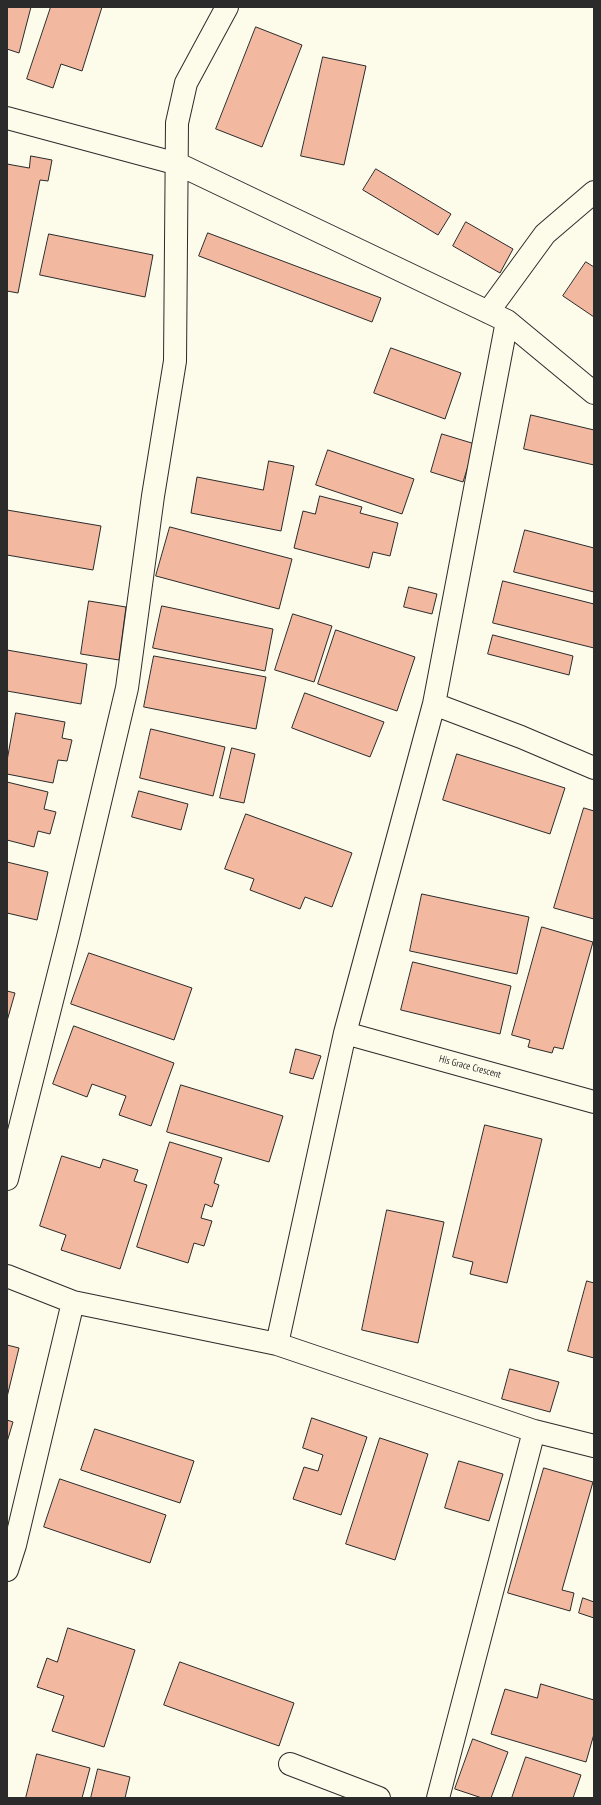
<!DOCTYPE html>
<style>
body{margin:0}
#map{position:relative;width:601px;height:1805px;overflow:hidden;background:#fdfbea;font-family:"PT Sans Narrow",sans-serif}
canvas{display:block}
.frame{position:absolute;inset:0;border:8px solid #2b2b2b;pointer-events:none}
</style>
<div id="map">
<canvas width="601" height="1805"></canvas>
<div class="frame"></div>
</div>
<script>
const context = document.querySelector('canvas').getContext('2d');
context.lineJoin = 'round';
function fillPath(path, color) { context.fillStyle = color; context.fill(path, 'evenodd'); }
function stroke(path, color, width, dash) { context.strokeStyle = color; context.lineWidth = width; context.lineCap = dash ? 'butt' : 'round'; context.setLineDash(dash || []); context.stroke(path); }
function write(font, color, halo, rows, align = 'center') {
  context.font = font + ' "PT Sans Narrow",sans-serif'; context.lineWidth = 3; context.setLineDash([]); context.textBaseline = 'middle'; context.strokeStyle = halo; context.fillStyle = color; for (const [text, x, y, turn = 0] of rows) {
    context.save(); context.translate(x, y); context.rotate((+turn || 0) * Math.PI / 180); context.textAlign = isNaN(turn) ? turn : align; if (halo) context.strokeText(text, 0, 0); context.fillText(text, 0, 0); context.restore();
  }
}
const building = new Path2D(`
 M7 7H31L19 53 7 49Z
 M51 7H102L82 71 61 64 53 88 27 79Z
 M256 27 302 45 262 147 216 129Z
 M323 57 366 66 344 165 301 156Z
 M31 156 52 160 48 181 40 180 18 293 7 291V164L29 168Z
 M376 169 451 214 438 235 363 190Z
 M466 222 513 249 500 273 453 246Z
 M208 233 381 298 372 322 199 256Z
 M49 234 153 255 145 297 40 275Z
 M586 262 594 267V317L563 296Z
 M391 348 461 373 445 419 374 393Z
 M531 415 594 430V465L524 449Z
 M442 434 475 444 463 482 431 472Z
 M328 450 414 479 402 514 316 485Z
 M269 461 294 466 281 531 191 513 197 477 263 490Z
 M320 496 362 507 360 513 398 523 390 556 373 552 369 568 294 548 303 511 315 514Z
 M7 510 101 526 93 570 7 555Z
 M170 527 292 559 279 609 156 576Z
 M525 530 594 548V592L514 572Z
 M503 581 594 604V648L493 623Z
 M409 587 437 594 432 614 404 607Z
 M89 601 126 607 119 660 81 654Z
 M162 606 273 629 265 671 153 648Z
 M293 614 332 626 314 682 275 670Z
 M336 630 415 657 397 711 318 684Z
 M493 635 573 656 569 675 488 654Z
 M7 650 87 664 81 704 7 691Z
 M154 656 266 677 256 729 144 707Z
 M305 693 384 722 370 757 292 728Z
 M16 713 65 722 62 738 72 740 67 761 58 760 53 783 7 774V761Z
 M151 729 225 747 213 796 140 778Z
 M232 748 255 754 244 803 220 798Z
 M457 754 565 788 550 834 443 800Z
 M7 782 48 792 44 809 56 812 50 834 38 831 34 847 7 840Z
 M139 791 188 804 181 830 132 817Z
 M584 808 594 811V919L554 908Z
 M246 814 352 853 332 907 305 897 300 909 250 890 254 879 225 869Z
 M7 862 48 872 37 920 7 913Z
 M422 894 529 917 517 974 410 951Z
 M542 927 593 942 563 1049 554 1047 552 1053 528 1047 530 1040 512 1035Z
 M89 953 192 988 174 1040 71 1004Z
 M413 962 511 986 500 1034 401 1010Z
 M7 991 15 993 7 1021Z
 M74 1026 174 1063 151 1126 119 1115 126 1096 92 1084 87 1097 53 1084Z
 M296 1049 321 1056 313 1079 290 1073Z
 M181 1085 283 1116 269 1162 167 1132Z
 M485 1125 542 1139 507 1283 470 1274 473 1262 453 1257Z
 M170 1142 222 1158 214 1183 219 1185 212 1207 205 1204 201 1218 212 1221 204 1246 194 1243 188 1263 137 1247Z
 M62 1156 100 1168 103 1159 138 1170 134 1181 147 1185 120 1269 61 1250 66 1235 40 1226Z
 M387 1210 444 1222 418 1343 362 1330Z
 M587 1281 594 1283V1358L568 1351Z
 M7 1345 19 1348 7 1397Z
 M510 1369 559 1382 550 1412 502 1399Z
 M312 1418 367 1437 341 1515 293 1499 304 1467 318 1471 323 1455 303 1448Z
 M7 1420 13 1422 7 1442Z
 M95 1429 194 1461 180 1503 81 1470Z
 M380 1438 428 1454 395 1560 346 1544Z
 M459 1461 503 1474 489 1521 445 1508Z
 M544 1468 593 1482 562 1590 574 1593 570 1611 508 1593Z
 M60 1479 166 1515 150 1563 44 1527Z
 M583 1598 594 1602V1618L579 1613Z
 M68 1628 135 1650 104 1747 52 1731 64 1696 37 1687 47 1658 57 1662Z
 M180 1662 294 1703 279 1746 164 1705Z
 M541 1684 594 1700V1734L586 1762 491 1734 505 1689 537 1698Z
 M473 1739 508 1752 491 1798H482L455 1789Z
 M37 1754 90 1768 82 1798H26Z
 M526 1757 581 1775 573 1798H512Z
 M98 1769 130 1777 125 1798H91Z`);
fillPath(building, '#f2b8a0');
stroke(building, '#2b2b2b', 1);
const street = new Path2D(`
 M7 118 178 164 507 321 594 393
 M488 312 545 234 594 192
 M434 704 521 737 594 768
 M345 1033 594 1102
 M7 1179 69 933 127 688 153 496 175 361 177 123 186 83 227 7
 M7 1276 73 1302 277 1344 534 1431 594 1446
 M277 1344 345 1033 434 704 507 321
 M7 1570 15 1545 73 1302
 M290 1764 379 1798
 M438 1798 534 1431`);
stroke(street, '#2b2b2b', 24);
stroke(street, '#fdfbea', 22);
write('10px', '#2b2b2b', '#fdfbea', [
 ["His Grace Crescent",470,1067,15]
]);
</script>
